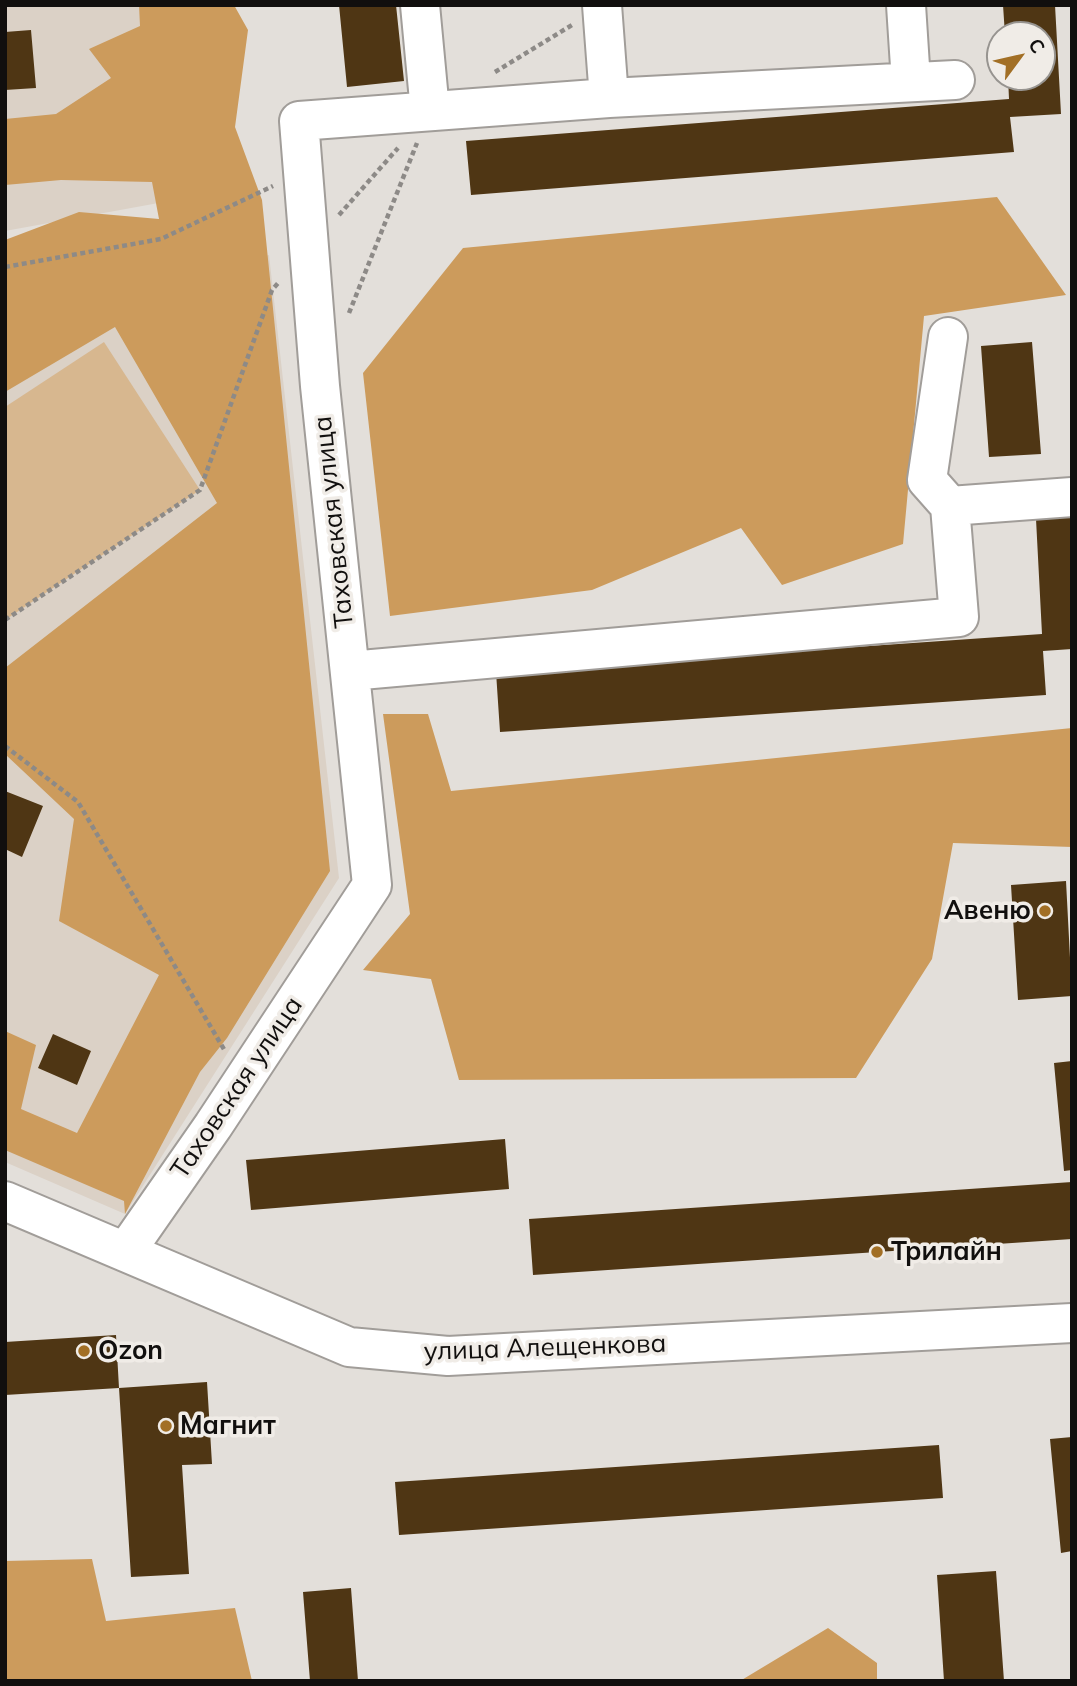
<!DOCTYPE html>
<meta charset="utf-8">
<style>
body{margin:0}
#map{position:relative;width:1077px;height:1686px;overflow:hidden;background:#e3dfda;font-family:Mulish,sans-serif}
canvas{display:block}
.frame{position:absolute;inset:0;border:7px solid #110f0e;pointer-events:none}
.north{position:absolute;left:986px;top:21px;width:70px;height:70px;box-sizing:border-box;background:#f0ece7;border:2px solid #979490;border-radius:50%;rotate:57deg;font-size:19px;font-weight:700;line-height:28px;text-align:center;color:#110f0e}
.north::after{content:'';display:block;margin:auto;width:24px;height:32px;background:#a26f25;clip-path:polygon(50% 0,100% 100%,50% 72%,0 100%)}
</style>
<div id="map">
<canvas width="1077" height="1686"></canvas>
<div class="frame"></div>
<div class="north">С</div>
</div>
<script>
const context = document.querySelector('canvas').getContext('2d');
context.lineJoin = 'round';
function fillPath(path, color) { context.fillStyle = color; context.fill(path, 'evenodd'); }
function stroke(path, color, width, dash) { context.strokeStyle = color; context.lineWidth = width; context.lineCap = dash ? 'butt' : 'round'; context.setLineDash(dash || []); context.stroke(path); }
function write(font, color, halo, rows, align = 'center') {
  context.font = font + ' Mulish,sans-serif'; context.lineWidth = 7; context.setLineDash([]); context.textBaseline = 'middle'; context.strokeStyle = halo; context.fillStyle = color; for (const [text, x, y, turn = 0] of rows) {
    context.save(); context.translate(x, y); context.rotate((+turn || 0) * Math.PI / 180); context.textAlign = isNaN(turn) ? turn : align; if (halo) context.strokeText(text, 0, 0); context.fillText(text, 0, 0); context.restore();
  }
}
fillPath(new Path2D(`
 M5 5H153L164 202 5 231Z
 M269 255 339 878 125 1214 5 1162V325Z`), '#dbd1c6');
fillPath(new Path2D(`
 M104 342 200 490 5 620V407Z`), '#d7b78f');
fillPath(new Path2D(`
 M139 5H234L248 30 235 127 262 200 330 871 227 1038 200 1072 125 1214 124 1201 5 1150V1031L36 1045 21 1109 77 1133 159 975 59 921 74 819 5 754V668L217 503 115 327 5 392V240L79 212 159 219 152 182 61 180 5 185V119L56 114 111 78 89 49 140 26Z
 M997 197 1066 295 924 316 903 544 782 585 741 528 592 590 390 616 363 373 463 248Z
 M383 714H428L451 791 1072 728V847L953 843 932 959 856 1078 459 1080 431 979 363 970 410 914Z
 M92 1559 106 1621 235 1608 252 1681H5V1561Z
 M828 1628 877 1663V1681H740Z`), '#cc9b5c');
fillPath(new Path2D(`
 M339 5H396L404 81 347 87Z
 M1003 5H1055L1061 114 1010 117 1014 152 471 195 466 141 1009 99 1008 77H1042V35H1005Z
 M31 30 36 88 5 90V32Z
 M1032 342 1041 454 989 457 981 346Z
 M1072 517V649L1043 651 1046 695 500 732 496 672 1042 634 1036 519Z
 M5 791 43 806 22 857 5 849Z
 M1066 881 1072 996 1018 1000 1011 885Z
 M53 1034 91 1051 77 1085 38 1068Z
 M1072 1061V1170L1064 1171 1054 1063Z
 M505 1139 509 1189 251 1210 246 1160Z
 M1072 1182V1239L533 1275 529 1219Z
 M116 1335 119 1388 207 1382 212 1464 182 1465 189 1574 131 1577 119 1388 5 1395V1342Z
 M1072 1437V1551L1061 1553 1050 1439Z
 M939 1445 943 1498 399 1535 395 1482Z
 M996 1571 1004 1681H944L937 1575Z
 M351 1588 358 1681H310L303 1592Z`), '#4f3614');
const minor = new Path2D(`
 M420 5 430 111
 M906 5 911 82
 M609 98 955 80
 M950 506 1072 497
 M350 671 959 617 950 506 927 480 948 337
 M5 1201 349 1347 448 1356 1072 1323
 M126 1251 213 1126 372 885 320 386 299 121 609 98 602 5`);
stroke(minor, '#a19d99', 42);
stroke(new Path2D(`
 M495 72 572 25
 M339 215 398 148
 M5 267 161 239 273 186
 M349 313 417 143
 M5 620 200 490 272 290 280 281
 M5 746 78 802 225 1051`), '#8d8a87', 4.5, [5, 3.5]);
stroke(minor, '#fff', 38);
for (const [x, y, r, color] of [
 [1045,911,7,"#a26f25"],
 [877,1252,7,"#a26f25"],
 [84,1351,7,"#a26f25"],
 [166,1426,7,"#a26f25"]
]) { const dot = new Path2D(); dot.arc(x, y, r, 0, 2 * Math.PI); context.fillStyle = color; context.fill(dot); stroke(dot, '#f0ece7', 2.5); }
write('26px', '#110f0e', '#f0ece7', [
 ["Таховская улица",334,522,-96],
 ["Таховская улица",237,1088,-56],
 ["улица Алещенкова",545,1348,-2]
]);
write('bold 26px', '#110f0e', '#f0ece7', [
 ["Авеню",1031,911,"right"],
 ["Трилайн",891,1252],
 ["Ozon",98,1351],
 ["Магнит",180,1426]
], 'left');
</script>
